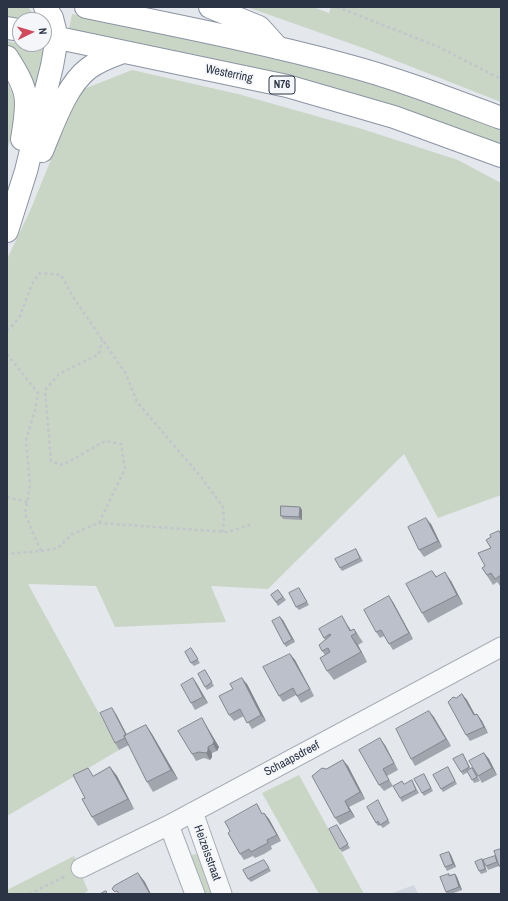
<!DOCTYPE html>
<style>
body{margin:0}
#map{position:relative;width:508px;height:901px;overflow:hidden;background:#e4e7ec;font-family:"Archivo Narrow",sans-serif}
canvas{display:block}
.frame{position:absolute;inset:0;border:8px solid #2b3445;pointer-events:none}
.north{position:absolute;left:12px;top:12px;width:40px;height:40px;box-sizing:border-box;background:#f4f6f9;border:1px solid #a4a8b1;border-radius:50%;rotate:85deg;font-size:11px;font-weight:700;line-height:16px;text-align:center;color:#2b3445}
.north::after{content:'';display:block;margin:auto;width:14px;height:18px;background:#d1495b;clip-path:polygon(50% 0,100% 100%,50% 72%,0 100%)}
</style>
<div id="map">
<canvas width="508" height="901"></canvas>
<div class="frame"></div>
<div class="north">N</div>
</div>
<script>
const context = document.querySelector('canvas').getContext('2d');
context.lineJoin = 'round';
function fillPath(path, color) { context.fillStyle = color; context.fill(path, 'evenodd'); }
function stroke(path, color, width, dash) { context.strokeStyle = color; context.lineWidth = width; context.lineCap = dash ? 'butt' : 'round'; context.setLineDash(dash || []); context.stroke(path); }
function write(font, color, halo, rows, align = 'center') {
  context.font = font + ' "Archivo Narrow",sans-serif'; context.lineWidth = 4; context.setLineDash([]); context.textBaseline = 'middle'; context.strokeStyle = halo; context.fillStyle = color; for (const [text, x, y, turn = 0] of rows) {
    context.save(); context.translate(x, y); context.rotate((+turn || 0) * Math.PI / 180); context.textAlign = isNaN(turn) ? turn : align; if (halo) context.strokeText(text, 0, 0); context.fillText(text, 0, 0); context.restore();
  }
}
fillPath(new Path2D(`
 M414 885 418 894H390Z`), '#d2d6de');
fillPath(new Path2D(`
 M7 7H28L38 20H25L7 16Z
 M247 7H313L329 13 331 7H501V102L366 49Z
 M72 14 299 63 388 89 501 130V145L278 73 69 29Z
 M7 41 49 50 36 108 7 52Z
 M132 70 238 94 362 129 458 160 501 183V495L438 518 404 454 268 589 211 586 226 622 115 627 96 586 28 584 119 750 7 816V259L30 211 79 91Z
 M7 82C20 105 15 127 7 150Z
 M299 775 364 894H319L262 793Z
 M195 854 199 856 213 894H204L191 859 192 855Z
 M74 856 88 891 83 894H7V890Z`), '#c9d6c5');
const street = new Path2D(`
 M193 812 222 894
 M169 825 195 894
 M81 868 169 825 501 647`);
const highway = new Path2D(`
 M86 7C173 25 261 42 346 65 399 79 450 99 501 118
 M210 7 259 27 278 48
 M7 28 20 30
 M44 35 287 86 394 117 501 156
 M7 57C29 91 29 99 22 139
 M42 151C53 125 66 85 89 68 100 60 112 56 123 52
 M7 231 26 171 52 66 57 38 52 18 45 7`);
stroke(street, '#a9aeb7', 21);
stroke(highway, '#8b94a3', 24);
stroke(new Path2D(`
 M337 7 439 47 501 79
 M7 331 19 318 33 282 40 273 61 275 75 300 126 374 137 402 201 477 223 507 224 522 222 532
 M7 354 38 393 35 410 26 440 30 485 25 514 41 551 7 554
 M7 497 27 502
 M99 523 125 469 121 444 105 441 63 465 51 461 45 390 59 374 99 354 102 340
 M41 551 58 548 72 534 99 523 227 532 250 525
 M29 894 66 876`), '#c2c5cb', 2.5, [3, 3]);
stroke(street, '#f7f8fa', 19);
stroke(highway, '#fff', 22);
fillPath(new Path2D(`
 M300 507 302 510V520L283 519 281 516Z
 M431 524 442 547 424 557 419 550Z
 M499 531 501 533V587L497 582 493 585 482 568 485 566 491 548V537Z
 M356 549 363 561 342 571 340 568Z
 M432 571 436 576 451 581 463 604 428 623 422 613Z
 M299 588 309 605 299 610 296 607Z
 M278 590 286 600 278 606 271 595Z
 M393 602 413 639 393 650 384 636 380 638 376 632Z
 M280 617 295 642 286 647 284 644Z
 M348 626 351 630 354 629 360 638 363 642 358 645 367 662 334 680 327 671 325 655 322 651 325 640 319 629Z
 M191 648 200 663 194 666 191 663Z
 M290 654 295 660 314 696 301 703 296 695 283 702 279 696Z
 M205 670 214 686 207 690 205 687Z
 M193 678 197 684 208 703 195 710 191 703Z
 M247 684 266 721 252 729 244 716 234 721 229 715Z
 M462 694 467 700 475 715 477 714 482 721 488 733 470 741 466 735 456 698Z
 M429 711 451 746 415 766 411 759Z
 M116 714 127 735 146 725 152 734 178 779 153 792 147 782 129 745 119 750 115 743Z
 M206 725 219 747 217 751 212 753V757L210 760 204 758 196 761 192 754Z
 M385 745 398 770 387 776 393 786 384 791 379 785Z
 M484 753 489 759 497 775 482 783 478 776Z
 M463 754 471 769 472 768 475 771 480 781 474 783 468 772 463 775 461 772Z
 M343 760 348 766 365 799 349 807 355 817 340 825 335 818 326 769Z
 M110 767 117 776 134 809 98 826 92 817 85 798 93 776Z
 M448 767 457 784 443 792 441 789Z
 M424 774 433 791 424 796 422 793Z
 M404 784H414L419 793 402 802 400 798Z
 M378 800 390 823 383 828 380 825 378 826 376 823Z
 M263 813H264L269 819 281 841 271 846 272 849 264 854 255 858 253 856 244 860 240 854Z
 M339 828 350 848 342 852 340 849Z
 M501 849V869L499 866 488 870 486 866 495 856 497 859Z
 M449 852 451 855 456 867 447 871 445 867Z
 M482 859 484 863 487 872 481 874 479 871Z
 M266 863 271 871 251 882 248 879Z
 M455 874 457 877 462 890 451 894H447L446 892 450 875Z`), '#a1a5ae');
fillPath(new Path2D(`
 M300 507 302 510V520L299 517Z
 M426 518 431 524 442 547 438 541Z
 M445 572 451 581 463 604 457 595Z
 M389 596 393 602 413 639 409 633Z
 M342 616 348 626 353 635 350 631Z
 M280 617 283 620 295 642 292 639Z
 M354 629 360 638 363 642 356 633Z
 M351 636 358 645 367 662 361 652Z
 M290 654 295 660 314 696Z
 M193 678 197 684 208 703 203 697Z
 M242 678 247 684 266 721 261 715Z
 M462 694 467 700 479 722 474 715Z
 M112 708 116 714 131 743 127 737Z
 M429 711 434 717 451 746 446 739Z
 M477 714 482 721 488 733 484 727Z
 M202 718 206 725 219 747 217 751 213 744Z
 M146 725 152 734 178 779 171 770Z
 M380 738 385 745 398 770 394 763Z
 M208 747 212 753V757L210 760 206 753Z
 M484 753 489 759 497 775 492 768Z
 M343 760 348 766 365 799 360 792Z
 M110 767 117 776 134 809 128 799Z
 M345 801 349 807 355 817 350 811Z
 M264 813 269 819 281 841 277 835Z
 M449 852 451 855 456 867 453 864Z
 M482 859 484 863 487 872 485 869Z
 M138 873 145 882 151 894H150Z
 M455 874 457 877 462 890 459 887Z`), '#83868d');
const building = new Path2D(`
 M281 506 300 507 299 517 281 516Z
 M426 518 438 541 419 550 408 527Z
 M499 531 501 534V575L495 579 491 573 487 575 482 568 485 566 478 553 491 548 486 540 491 537 490 535Z
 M356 549 360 558 340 568 335 559Z
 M432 571 436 577 445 572 457 595 422 613 406 584Z
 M299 588 307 602 296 607 289 593Z
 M278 590 283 597 276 602 271 595Z
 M389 596 409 633 389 644 381 630 376 632 364 610Z
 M342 616 350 631 354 629 356 633 351 636 361 652 327 671 320 658 330 652 328 648 322 651 319 645 331 635 330 634 324 638 319 629Z
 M280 617 292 639 284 644 272 621Z
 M191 648 198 659 191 663 185 652Z
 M290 654 310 689 297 696 293 688 279 696 263 667Z
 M205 670 212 682 205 687 198 674Z
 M193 678 203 697 191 703 181 685Z
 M242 678 261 715 247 723 240 709 229 715 219 696 233 689 230 684Z
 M462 694 474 715 477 714 484 727 466 735 448 702 453 697 456 698Z
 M112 708 126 735 124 736 125 738 115 743 100 713Z
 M429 711 446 739 411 759 396 729Z
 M202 718 214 741 213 744 208 747V751L206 753 199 752 192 754 178 731Z
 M146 725 171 770 147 782 124 736Z
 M380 738 394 763 383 769 389 780 379 785 359 750Z
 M484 753 492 768 478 776 469 761Z
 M463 754 469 767 461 772 453 759Z
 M343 760 360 792 345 801 350 811 335 818 312 776 322 768 326 769Z
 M110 767 128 799 92 817 82 799 85 798 73 775 88 768 93 776Z
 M448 767 455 781 441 789 433 775Z
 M472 768 477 777 472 780 467 771Z
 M424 774 431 788 422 793 414 779Z
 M412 780 416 790 400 798 393 786 402 781 404 784Z
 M378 800 388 820 380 825 378 821 376 823 367 807Z
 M257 804 262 814 264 813 277 835 267 840 268 843 260 847 251 852 249 849 240 854 228 833 230 831 225 822Z
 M337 825 348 844 340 849 329 829Z
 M501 849V865L499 866 494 851Z
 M449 852 453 864 445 867 440 855Z
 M495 856 497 862 486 866 483 860Z
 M482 859 485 869 479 871 475 862Z
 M264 860 269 868 248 879 243 870Z
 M138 873 150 894H119L117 891 115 892 112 889 114 886Z
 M449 874V876L455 874 459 887 446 892 440 877Z
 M106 891 107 894H100Z`);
fillPath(building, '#bbc0ca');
stroke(building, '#83868d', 1);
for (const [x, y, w] of [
 [282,85,26]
]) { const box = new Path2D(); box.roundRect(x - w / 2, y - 9, w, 18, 3); context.fillStyle = '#f4f6f9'; context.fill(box); stroke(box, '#2b3445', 1); }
write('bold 11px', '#2b3445', null, [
 ["N76",282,85]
]);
write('12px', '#2b3445', '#f4f6f9', [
 ["Westerring",229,74,12],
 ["Schaapsdreef",292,759,-28],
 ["Heizeisstraat",207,853,70]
]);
</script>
